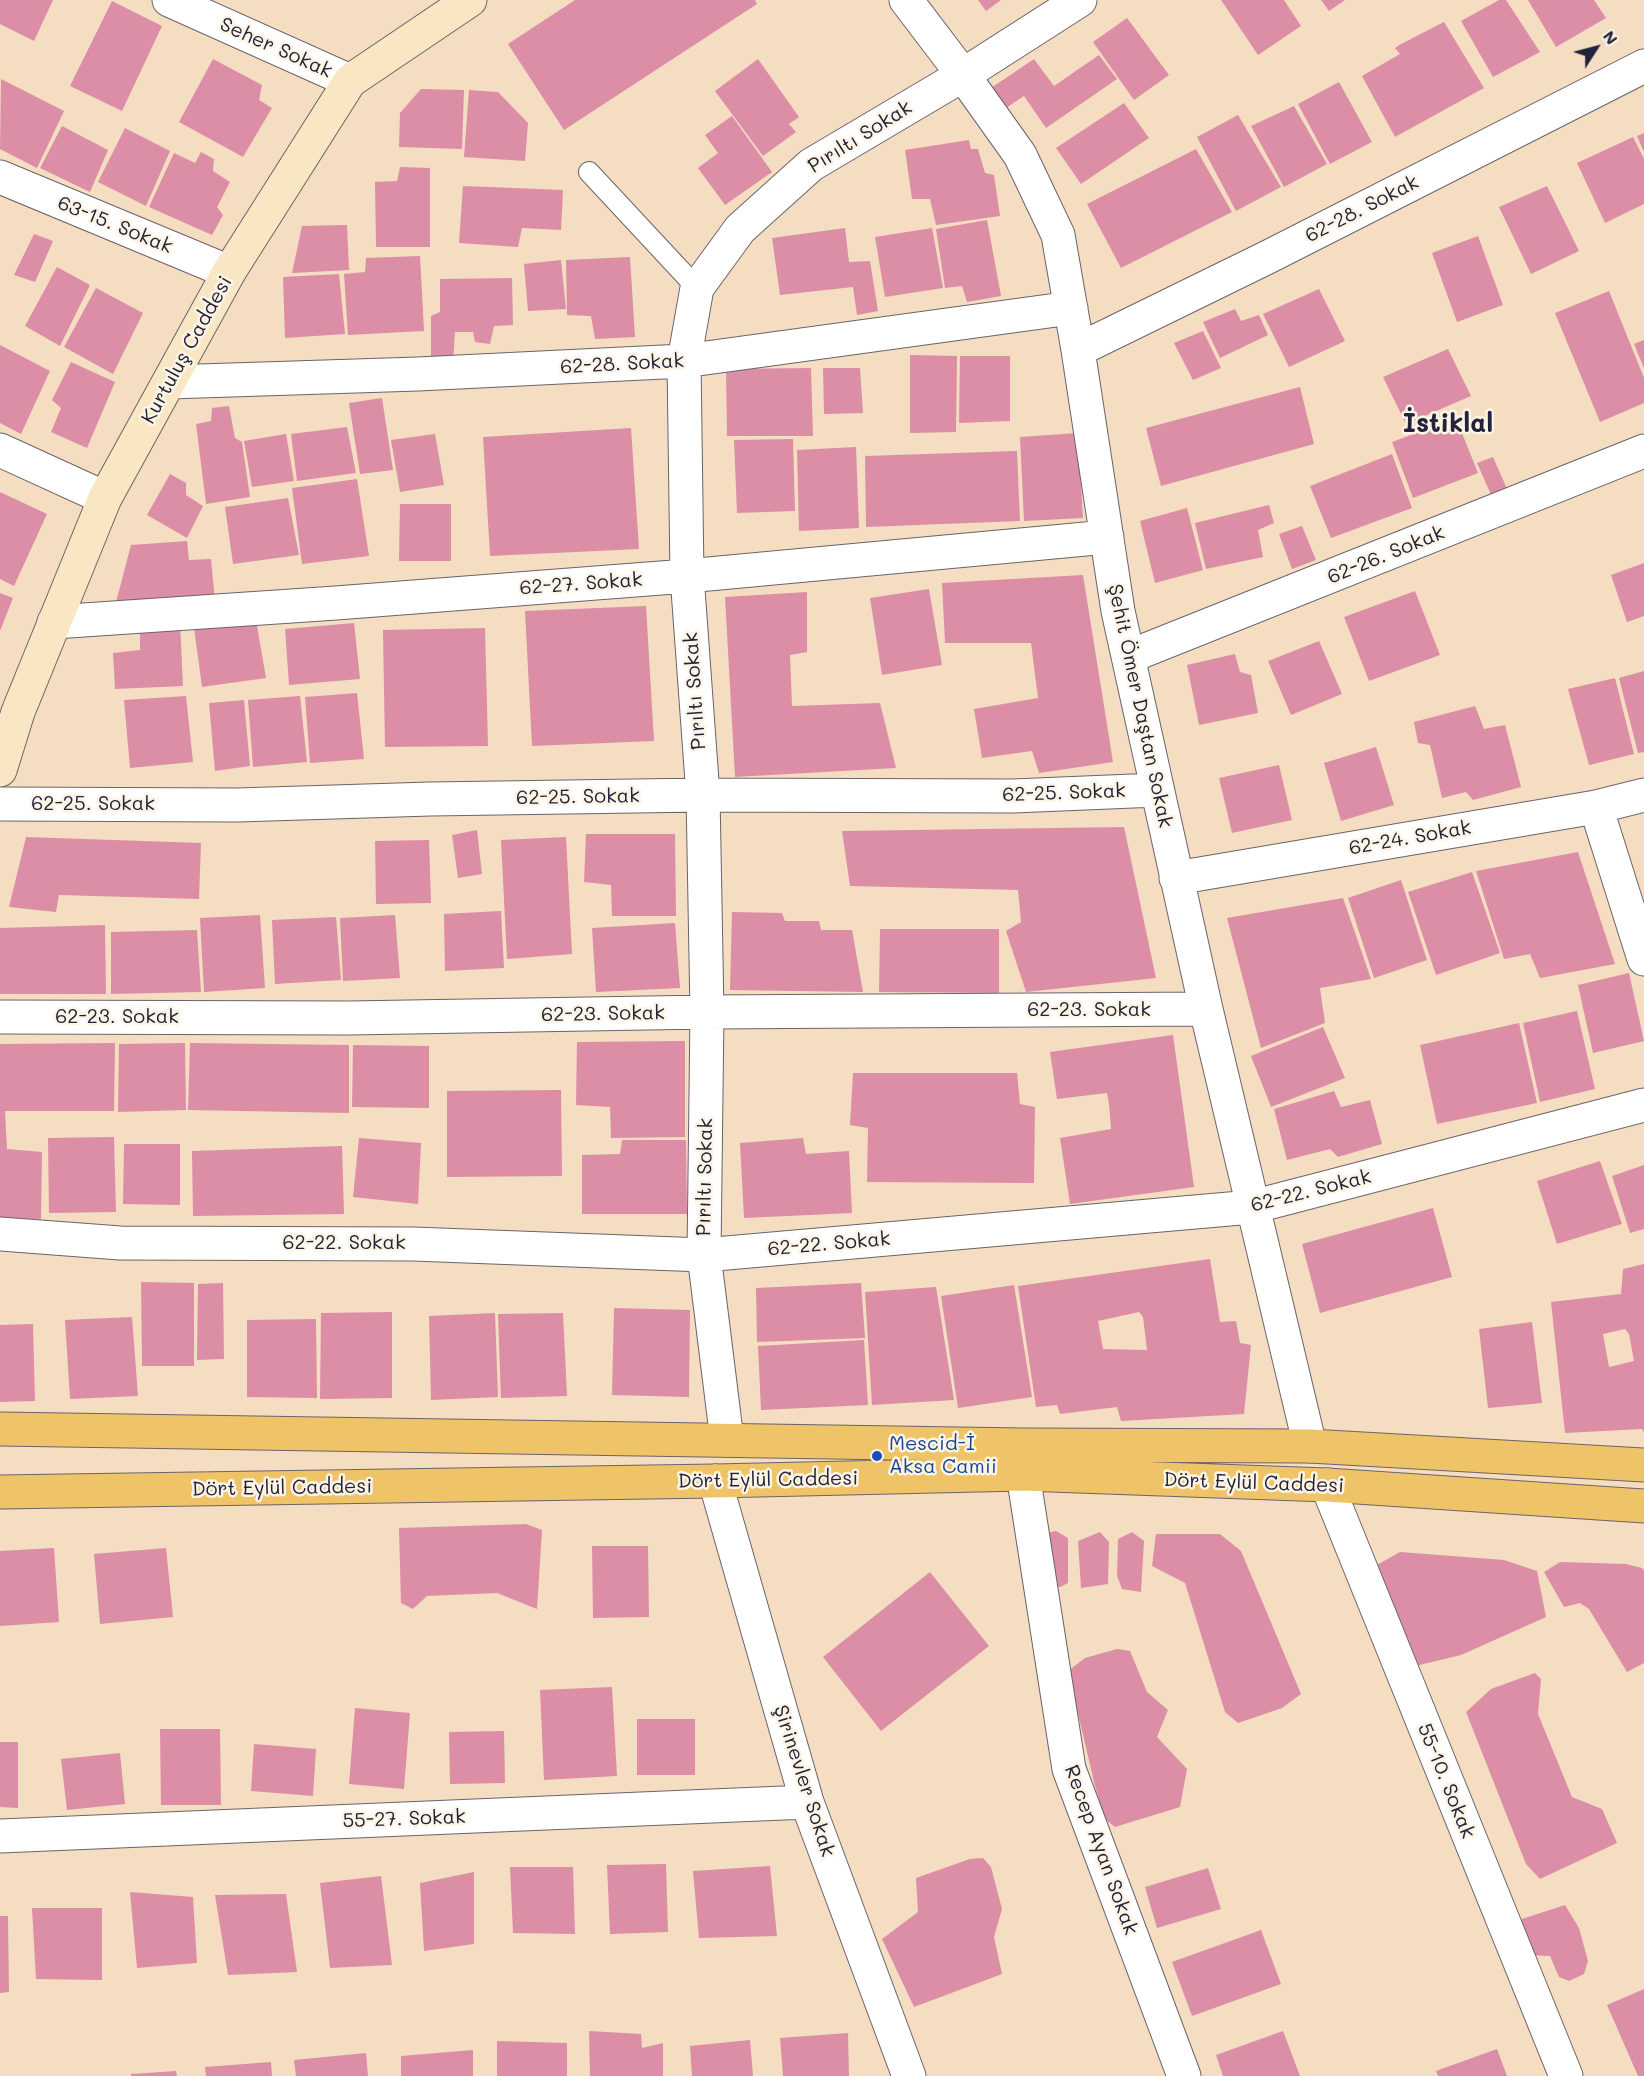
<!DOCTYPE html>
<meta charset="utf-8">
<style>
body{margin:0}
#map{position:relative;width:1644px;height:2076px;overflow:hidden;background:#f4ddc0;font-family:Mali,sans-serif}
canvas{display:block}
.north{position:absolute;left:1566px;top:18px;width:60px;height:60px;-webkit-text-stroke:4px #fcf5e5;paint-order:stroke;rotate:54deg;font-size:16px;font-weight:700;line-height:24px;text-align:center;color:#22223b}
.north::after{content:'';display:block;margin:auto;width:21px;height:27px;background:#22223b;clip-path:polygon(50% 0,100% 100%,50% 72%,0 100%)}
</style>
<div id="map">
<canvas width="1644" height="2076"></canvas>
<div class="north">N</div>
</div>
<script>
const context = document.querySelector('canvas').getContext('2d');
context.lineJoin = 'round';
function fillPath(path, color) { context.fillStyle = color; context.fill(path, 'evenodd'); }
function stroke(path, color, width, dash) { context.strokeStyle = color; context.lineWidth = width; context.lineCap = dash ? 'butt' : 'round'; context.setLineDash(dash || []); context.stroke(path); }
function write(font, color, halo, rows, align = 'center') {
  context.font = font + ' Mali,sans-serif'; context.lineWidth = 5; context.setLineDash([]); context.textBaseline = 'middle'; context.strokeStyle = halo; context.fillStyle = color; for (const [text, x, y, turn = 0] of rows) {
    context.save(); context.translate(x, y); context.rotate((+turn || 0) * Math.PI / 180); context.textAlign = isNaN(turn) ? turn : align; if (halo) context.strokeText(text, 0, 0); context.fillText(text, 0, 0); context.restore();
  }
}
fillPath(new Path2D(`
 M0 0H53L34 41 0 24Z
 M575 0H755L757 4 564 130 508 44Z
 M978 0H1001L986 11Z
 M1221 0H1284L1301 26 1258 55Z
 M1321 0H1345L1329 11Z
 M1499 0H1506L1540 52 1493 77 1461 21Z
 M1528 0H1594L1606 18 1556 47Z
 M112 1 162 26 122 111 70 86Z
 M1127 18 1169 75 1134 100 1093 42Z
 M1444 22 1484 88 1395 137 1362 76 1400 54 1395 48 1401 44Z
 M1099 55 1117 79 1046 128 1024 96 1006 108 991 88 1034 59 1054 86Z
 M213 59 262 85 259 100 272 108 243 157 179 122Z
 M758 59 799 117 789 124 796 132 763 156 715 91Z
 M1 79 64 111 37 168 0 149Z
 M1339 82 1372 142 1330 164 1298 104Z
 M421 89 464 90 462 149 399 147 400 113Z
 M469 90 498 92 528 123 525 161 464 157Z
 M1124 103 1149 138 1081 184 1056 148Z
 M1294 106 1327 164 1284 187 1251 126Z
 M1238 115 1281 187 1236 211 1197 137Z
 M732 116 772 172 725 205 698 168 718 153 705 135Z
 M62 126 108 150 90 192 40 168Z
 M125 128 170 151 146 206 98 182Z
 M1644 133V152L1637 136Z
 M1633 137 1644 159V204L1605 223 1577 163Z
 M969 140 971 149H978L985 173 994 175 1000 216 936 225 930 199H912L905 150Z
 M1196 149 1232 212 1121 268 1087 204Z
 M201 152 214 159 213 171 230 182 217 207 223 215 212 235 149 207 174 153 195 163Z
 M400 167 430 168V247H376L375 182 397 181Z
 M463 186 563 190 561 230 522 228 518 247 459 243Z
 M1547 186 1579 251 1531 274 1499 207Z
 M987 220 1001 296 967 302 962 286 945 288 936 229Z
 M347 225 349 270 292 273 302 226Z
 M845 228 849 262 870 261 878 311 857 315 853 287 780 295 772 238Z
 M932 228 943 288 885 297 875 237Z
 M34 234 53 241 35 282 14 275Z
 M1478 236 1503 305 1457 322 1432 253Z
 M420 256 424 331 348 335 344 274 365 272 366 258Z
 M630 257 635 337 595 339 591 316 567 315 566 260Z
 M561 260 566 309 528 311 524 264Z
 M57 267 90 285 60 346 25 326Z
 M339 274 345 334 285 338 283 277Z
 M512 278 513 325 494 326 490 344 475 342 473 332H455L453 361 431 360V316L440 312V279Z
 M96 288 143 313 113 374 64 347Z
 M1319 289 1345 341 1289 367 1263 314Z
 M1609 291 1644 378V403L1600 422 1555 313Z
 M1235 309 1241 321 1259 315 1268 335 1220 358 1203 322Z
 M1203 331 1221 368 1193 380 1174 343Z
 M1644 340V368L1634 344Z
 M0 345 50 371 21 434 0 423Z
 M1448 349 1471 396 1406 424 1383 377Z
 M910 355 957 356 956 432 910 433Z
 M960 356H1010V421L959 423Z
 M71 362 115 382 87 448 51 432 61 408 52 400Z
 M811 368 813 436H727L726 369Z
 M823 368H860L863 413 824 414Z
 M1300 387 1314 444 1161 486 1146 428Z
 M382 398 393 470 360 474 349 403Z
 M229 406 235 438 242 442 250 497 206 504 196 424 211 421 212 408Z
 M1456 418 1478 473 1413 498 1392 442Z
 M347 427 356 473 297 481 291 434Z
 M631 428 639 549 490 556 483 437Z
 M1078 433 1083 518 1024 521 1020 437Z
 M286 434 294 481 252 487 244 441Z
 M435 434 444 485 400 492 391 440Z
 M793 439 795 511 737 513 734 440Z
 M856 447 859 528 799 531 797 450Z
 M1017 451 1020 521 866 527 865 456Z
 M1392 454 1412 508 1331 538 1310 486Z
 M1493 457 1508 491 1492 497 1477 463Z
 M170 474 186 483V495L203 506 187 538 147 515Z
 M357 479 369 556 302 564 292 488Z
 M0 492 47 514 14 586 0 579Z
 M288 498 299 555 233 564 225 507Z
 M400 504H451V561H399Z
 M1269 505 1274 523 1258 530 1263 557 1206 569 1195 523Z
 M1187 508 1203 570 1155 583 1140 521Z
 M1302 526 1316 560 1292 569 1279 534Z
 M187 541 189 560 211 559 215 601 115 606 131 545Z
 M1644 563V616L1627 622 1611 575Z
 M1083 575 1113 762 1039 773 1032 751 982 758 974 709 1038 698 1031 643H945L942 583Z
 M929 589 942 665 882 675 870 598Z
 M1415 591 1440 655 1369 681 1344 617Z
 M807 592V652L790 655 792 706 880 703 896 768 735 777 725 597Z
 M0 593 13 598 0 631Z
 M646 606 654 741 532 746 525 611Z
 M256 620 266 678 202 687 194 628Z
 M180 622 183 686 115 689 113 653 140 650V624Z
 M354 623 360 679 289 685 285 629Z
 M485 628 488 746 385 747 383 630Z
 M1319 641 1342 694 1291 715 1268 661Z
 M1235 654 1240 672 1251 675 1258 713 1199 725 1187 665Z
 M1644 671V752L1638 753 1619 678Z
 M1615 678 1634 754 1589 765 1568 689Z
 M357 693 364 759 310 763 305 697Z
 M186 696 193 762 130 768 124 700Z
 M300 696 307 762 253 767 248 700Z
 M244 700 250 766 215 771 209 703Z
 M1475 706 1484 729 1505 725 1521 787 1473 800 1466 792 1442 798 1430 745 1418 743 1414 722Z
 M1376 747 1394 805 1341 821 1324 763Z
 M1279 765 1292 820 1232 833 1219 778Z
 M1124 827 1156 978 1026 992 1006 931 1021 922 1018 890 850 886 842 831Z
 M477 830 482 874 458 878 452 835Z
 M586 834H675L676 916H612L611 885 584 882Z
 M26 837 201 843 199 899 59 895 56 912 9 907Z
 M566 837 572 954 507 959 501 840Z
 M429 840 431 903 376 904 375 841Z
 M1578 852 1615 964 1540 978 1530 954 1504 959 1476 871Z
 M1472 872 1500 953 1436 975 1408 892Z
 M1401 880 1427 960 1374 978 1348 898Z
 M1343 898 1371 979 1320 988 1325 1023 1261 1048 1227 918Z
 M501 911 504 968 445 971 444 914Z
 M732 912 782 913 785 921H819L821 930H852L863 992 730 990Z
 M260 915 265 988 204 992 200 918Z
 M395 915 400 978 343 981 340 918Z
 M336 917 341 980 275 984 272 920Z
 M675 923 680 988 596 992 592 928Z
 M105 925 106 994H0V928Z
 M880 929H999V993L879 992Z
 M197 930 201 992 111 994V932Z
 M1629 973 1644 1041 1593 1053 1578 985Z
 M1577 1011 1595 1089 1540 1102 1523 1023Z
 M1519 1023 1537 1103 1437 1124 1420 1045Z
 M1323 1027 1345 1078 1271 1107 1251 1056Z
 M1173 1035 1194 1187 1070 1204 1060 1138 1111 1129 1109 1104 1107 1093 1057 1099 1050 1052Z
 M685 1041V1137L611 1138 610 1107 576 1105 577 1042Z
 M115 1043 114 1111H5L7 1149 42 1152 41 1219H0V1044Z
 M185 1043 186 1110 118 1112 119 1044Z
 M190 1043 349 1045V1113L188 1110Z
 M353 1045 429 1046V1108L352 1107Z
 M853 1073H1017L1020 1104 1035 1107 1034 1183 867 1182 868 1128 850 1125Z
 M561 1090 562 1176 447 1177V1091Z
 M1334 1091 1341 1107 1370 1100 1382 1144 1338 1157 1330 1149 1287 1160 1274 1109Z
 M114 1137 116 1212 49 1213 48 1138Z
 M359 1138 421 1143 418 1204 353 1197Z
 M803 1138 806 1154 849 1151 852 1213 744 1218 740 1143Z
 M622 1140H686L687 1214H582V1155L620 1154Z
 M124 1144H180V1205L123 1204Z
 M342 1146 344 1214 193 1216 192 1151Z
 M1600 1161 1622 1224 1557 1244 1537 1181Z
 M1644 1165V1229L1630 1233 1612 1176Z
 M1433 1208 1452 1277 1320 1313 1302 1244Z
 M1210 1259 1220 1322 1236 1321 1240 1343 1251 1345 1244 1414 1121 1421 1117 1407 1060 1414 1057 1405 1036 1407 1018 1286ZM1139 1312 1143 1317 1147 1350 1103 1349 1098 1321Z
 M1644 1264V1432L1642 1429 1565 1433 1551 1302 1621 1294 1623 1269ZM1625 1329 1629 1334 1634 1361 1609 1367 1603 1334Z
 M141 1282 194 1283V1366H142Z
 M223 1283 224 1359 197 1360 198 1284Z
 M861 1283 865 1338 757 1342 756 1288Z
 M1014 1285 1032 1397 958 1408 941 1296Z
 M936 1287 954 1400 872 1405 865 1292Z
 M614 1308 690 1310 689 1397 612 1395Z
 M392 1312V1398L320 1399 321 1313Z
 M495 1313 498 1397 431 1400 429 1316Z
 M563 1313 567 1396 501 1398 498 1314Z
 M132 1317 138 1396 70 1399 65 1320Z
 M316 1319 317 1398 247 1397V1320Z
 M1532 1322 1542 1403 1488 1408 1479 1329Z
 M33 1324 35 1401 0 1402V1325Z
 M864 1340 868 1405 761 1410 758 1346Z
 M526 1524 542 1530 537 1609 497 1593 427 1596 413 1609 401 1603 399 1528Z
 M1056 1531 1068 1538V1583L1060 1587 1043 1585 1042 1534Z
 M1100 1532 1109 1542 1108 1584 1081 1588 1078 1541Z
 M1132 1532 1144 1541 1141 1592 1122 1589 1117 1576 1118 1539Z
 M1156 1534H1220L1241 1551 1301 1694 1282 1708 1238 1723 1225 1712 1185 1583 1152 1566Z
 M592 1546H648L649 1617 593 1618Z
 M54 1548 59 1622 0 1626V1551Z
 M166 1548 173 1617 100 1624 94 1554Z
 M1400 1552 1504 1560 1537 1571 1546 1617 1461 1655 1407 1668 1375 1566Z
 M1560 1562 1626 1564 1642 1568 1644 1571V1663L1627 1672 1589 1609 1580 1603 1564 1607 1544 1572Z
 M930 1572 989 1646 881 1731 823 1657Z
 M1117 1649 1130 1651 1147 1692 1168 1710 1157 1737 1187 1769 1180 1807 1115 1827 1105 1819 1095 1786 1068 1671 1085 1658Z
 M1535 1673 1541 1679 1538 1714 1572 1797 1602 1809 1617 1843 1540 1879 1526 1864 1466 1712 1491 1689Z
 M612 1687 617 1776 544 1780 540 1690Z
 M355 1708 410 1713 404 1789 349 1784Z
 M637 1719H695V1775H637Z
 M160 1729H220L221 1805H161Z
 M504 1731 505 1783 450 1784 449 1732Z
 M0 1742H18V1808L0 1807Z
 M254 1744 316 1749 313 1796 251 1791Z
 M120 1753 125 1804 67 1810 61 1759Z
 M983 1858 991 1867 1002 1909 994 1937 1002 1974 914 2007 882 1939 918 1912 916 1878 970 1859Z
 M666 1864 668 1932 610 1934 607 1865Z
 M770 1866 777 1936 699 1938 693 1871Z
 M510 1867H573L575 1934 513 1933Z
 M1208 1868 1221 1909 1157 1928 1145 1887Z
 M474 1872V1944L424 1951 420 1883Z
 M381 1876 392 1965 330 1968 320 1883Z
 M130 1892 193 1897 197 1963 137 1968Z
 M286 1894 297 1972 228 1975 215 1895Z
 M1565 1905 1579 1928 1588 1961 1584 1974 1569 1981 1559 1977 1550 1956 1523 1955 1513 1930 1522 1919Z
 M32 1908H102V1980L36 1979Z
 M0 1916H8L9 1992 0 1993Z
 M1261 1930 1281 1984 1192 2016 1172 1962Z
 M1644 1989V2076H1638L1607 2005Z
 M589 2031 641 2034 642 2048 663 2043V2076H590Z
 M1283 2031 1300 2076H1223L1216 2055Z
 M848 2033 849 2076H783L780 2038Z
 M750 2040 753 2076H692L690 2046Z
 M497 2041 567 2043V2076H497Z
 M1497 2049 1507 2076H1438L1436 2071Z
 M473 2050V2076H401V2056Z
 M366 2053 368 2076H296L294 2060Z
 M271 2062 272 2076H206L205 2067Z
 M176 2071 177 2076H131V2074Z`), '#dc8ea7');
const lane = new Path2D(`
 M589 172 697 288`);
const street = new Path2D(`
 M169 0 350 81
 M906 0 963 75 1020 155 1058 235 1078 350 1118 611 1206 1009 1310 1446
 M0 177 229 272
 M1078 350 1268 257 1644 66
 M169 382 418 374 684 361 1071 308
 M0 450 105 498
 M54 622 336 603 687 576 1107 537
 M1128 657 1644 451
 M0 804 237 805 430 799 703 795 1013 796 1157 790
 M1596 807 1644 959
 M1176 878 1596 807 1644 795
 M0 1017 349 1018 707 1012 1206 1009
 M0 1234 120 1243 413 1244 704 1255 1252 1207 1644 1105
 M727 1440 704 1255 707 1012 703 795 687 576 684 361 697 288 740 229 811 165 963 75 1080 0
 M1023 1474 1069 1769 1184 2076
 M715 1481 807 1802 909 2076
 M1327 1485 1566 2076
 M0 1836 807 1802`);
const secondary = new Path2D(`
 M0 770 18 712 105 498 229 272 350 81 470 0`);
const primary = new Path2D(`
 M0 1429 1023 1445 1310 1446 1644 1465
 M0 1492 715 1481 1023 1474 1327 1485 1644 1506`);
stroke(lane, '#6c636a', 22);
stroke(street, '#6c636a', 35);
stroke(secondary, '#6c636a', 35);
stroke(primary, '#6c636a', 35);
stroke(lane, '#fff', 20);
stroke(street, '#fff', 33);
stroke(secondary, '#f9e7c3', 33);
stroke(primary, '#efc469', 33);
for (const [x, y, r, color] of [
 [877,1456,6,"#1a4fb4"]
]) { const dot = new Path2D(); dot.arc(x, y, r, 0, 2 * Math.PI); context.fillStyle = color; context.fill(dot); stroke(dot, '#fcf5e5', 2); }
write('20px', '#22223b', '#fcf5e5', [
 ["Seher Sokak",276,48,24],
 ["Pırıltı Sokak",860,137,-32],
 ["62-28. Sokak",1362,209,-27],
 ["63-15. Sokak",115,225,22],
 ["Kurtuluş Caddesi",187,350,-61],
 ["62-28. Sokak",622,364,-3],
 ["62-26. Sokak",1386,555,-22],
 ["62-27. Sokak",581,584,-4],
 ["Pırıltı Sokak",695,691,-94],
 ["Şehit Ömer Daştan Sokak",1140,706,78],
 ["62-25. Sokak",1064,793,-2],
 ["62-25. Sokak",578,797,-1],
 ["62-25. Sokak",93,804],
 ["62-24. Sokak",1410,838,-10],
 ["62-23. Sokak",1089,1010],
 ["62-23. Sokak",603,1014,-1],
 ["62-23. Sokak",117,1017],
 ["Pırıltı Sokak",705,1177,-89],
 ["62-22. Sokak",1311,1191,-14],
 ["62-22. Sokak",344,1243],
 ["62-22. Sokak",829,1244,-5],
 ["Dört Eylül Caddesi",768,1480,-1],
 ["Dört Eylül Caddesi",1254,1483,2],
 ["Dört Eylül Caddesi",282,1488,-1],
 ["Şirinevler Sokak",804,1781,72],
 ["55-10. Sokak",1446,1781,68],
 ["55-27. Sokak",404,1819,-2],
 ["Recep Ayan Sokak",1101,1850,70]
]);
write('20px', '#164399', '#fcf5e5', [
 ["Mescid-İ",889,1444],
 ["Aksa Camii",889,1467]
], 'left');
write('bold 26px', '#22223b', '#fcf5e5', [
 ["İstiklal",1448,424]
]);
</script>
